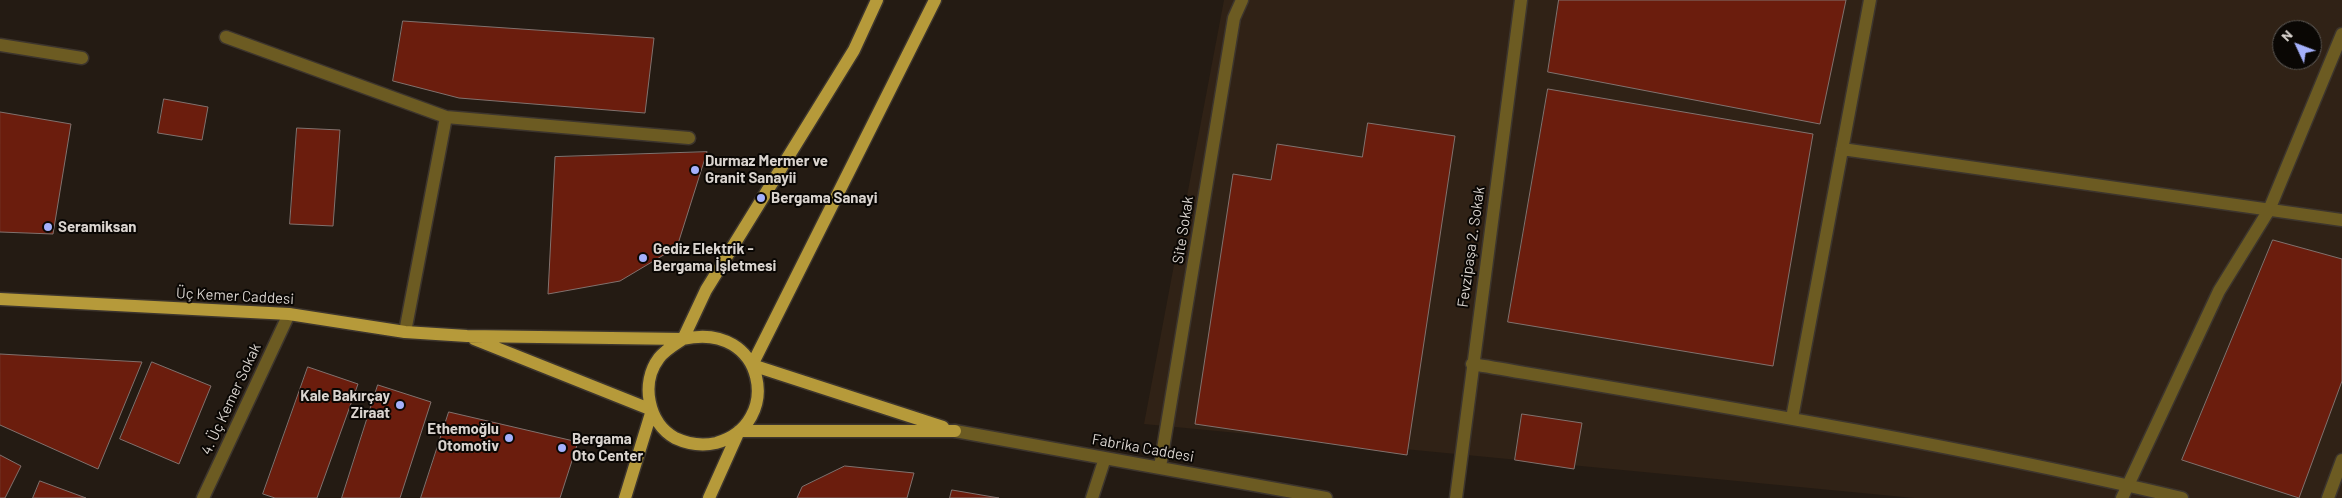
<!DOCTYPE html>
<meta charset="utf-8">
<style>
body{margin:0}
#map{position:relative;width:2342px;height:498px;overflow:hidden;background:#241b13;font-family:Barlow,sans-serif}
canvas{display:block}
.north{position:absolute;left:2272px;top:20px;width:50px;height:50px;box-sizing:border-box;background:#0a0704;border:1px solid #5d5955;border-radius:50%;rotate:313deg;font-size:14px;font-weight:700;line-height:20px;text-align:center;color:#dad4cf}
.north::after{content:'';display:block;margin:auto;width:18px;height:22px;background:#a5b1fc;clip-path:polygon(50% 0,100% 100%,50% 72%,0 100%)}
</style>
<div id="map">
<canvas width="2342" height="498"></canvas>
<div class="north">N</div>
</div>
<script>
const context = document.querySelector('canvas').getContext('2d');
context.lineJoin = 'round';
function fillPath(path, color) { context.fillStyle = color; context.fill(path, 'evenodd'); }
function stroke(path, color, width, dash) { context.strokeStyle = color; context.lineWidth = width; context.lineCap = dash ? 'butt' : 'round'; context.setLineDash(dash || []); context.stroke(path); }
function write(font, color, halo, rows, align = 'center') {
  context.font = font + ' Barlow,sans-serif'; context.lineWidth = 4; context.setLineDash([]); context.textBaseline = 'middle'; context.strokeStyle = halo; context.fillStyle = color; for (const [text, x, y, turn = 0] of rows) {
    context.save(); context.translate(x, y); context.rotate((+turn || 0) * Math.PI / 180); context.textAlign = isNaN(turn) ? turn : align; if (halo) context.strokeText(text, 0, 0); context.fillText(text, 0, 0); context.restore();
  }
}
fillPath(new Path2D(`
 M1224 0H2342V498H1914L1144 424ZM2282 30H2312V60H2282Z`), '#302216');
const building = new Path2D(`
 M1559 0H1846L1820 124 1548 72Z
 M403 21 654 38 645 113 459 98 393 81Z
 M1548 89 1813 134 1773 366 1508 322Z
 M164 99 208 107 202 140 158 133Z
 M0 112 71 124 53 234 0 232Z
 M1368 123 1455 136 1407 455 1195 424 1233 174 1271 180 1277 144 1362 157Z
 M297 128 340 130 333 226 290 224Z
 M707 152 677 247 620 281 548 294 555 157Z
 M2273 240 2342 259V381L2299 498 2182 460Z
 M0 354 142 362 98 469 0 425Z
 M152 362 211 386 179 464 120 439Z
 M308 367 358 384 317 498H275L263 494Z
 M378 385 431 402 400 498H342Z
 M449 412 578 442 560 498H421Z
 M1522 414 1582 423 1574 469 1515 460Z
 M0 455 21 466 5 498H0Z
 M845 466 914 473 907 498H797L802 487Z
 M40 481 86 498H33Z
 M952 490 999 498H950Z`);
fillPath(building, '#6b1d0d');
stroke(building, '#81726e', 1);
const minor = new Path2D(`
 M226 37 446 117 405 332
 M0 45 82 58
 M446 117 689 138
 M1842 149 2342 220
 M1472 364C1709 404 1948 443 2182 498
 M1792 418 1870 0
 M955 431 1326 498
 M1160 467 1234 18 1242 0
 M203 498 289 314
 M1092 498 1105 458
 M1456 498 1521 0
 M2122 498 2219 291 2269 210 2342 34
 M2328 498 2342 460`);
const major = new Path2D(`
 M0 299 289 314 405 332 467 336 683 339C766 320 784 425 716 443 702 446 688 444 675 438 648 423 640 383 659 358 665 350 674 345 683 339
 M474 339 652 410
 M683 339 706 290 854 50 877 0
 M752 365 935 0
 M752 365 943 427
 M739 431H955
 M625 498 652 410
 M709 498 739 431`);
stroke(minor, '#3d352d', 15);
stroke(major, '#3d352d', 15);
stroke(minor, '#6c5b22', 12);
stroke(major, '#b69a3a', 12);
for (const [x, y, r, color] of [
 [695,170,5,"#a5b1fc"],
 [761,198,5,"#a5b1fc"],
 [48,227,5,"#a5b1fc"],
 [643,258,5,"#a5b1fc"],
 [400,405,5,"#a5b1fc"],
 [509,438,5,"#a5b1fc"],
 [562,448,5,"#a5b1fc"]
]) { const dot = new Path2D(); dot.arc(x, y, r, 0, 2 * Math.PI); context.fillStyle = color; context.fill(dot); stroke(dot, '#0a0704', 2); }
write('bold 15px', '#dad4cf', '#0a0704', [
 ["Durmaz Mermer ve",705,161],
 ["Granit Sanayii",705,178],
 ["Bergama Sanayi",771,198],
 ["Seramiksan",58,227],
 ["Gediz Elektrik -",653,249],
 ["Bergama İşletmesi",653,266],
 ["Kale Bakırçay",390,396,"right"],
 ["Ziraat",390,413,"right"],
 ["Ethemoğlu",499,429,"right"],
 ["Otomotiv",499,446,"right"],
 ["Bergama",572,439],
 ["Oto Center",572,456]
], 'left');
write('15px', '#dad4cf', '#0a0704', [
 ["Site Sokak",1183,230,-81],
 ["Fevzipaşa 2. Sokak",1471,247,-82],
 ["Üç Kemer Caddesi",235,296,3],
 ["4. Üç Kemer Sokak",231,399,-65],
 ["Fabrika Caddesi",1143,448,10]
]);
</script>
